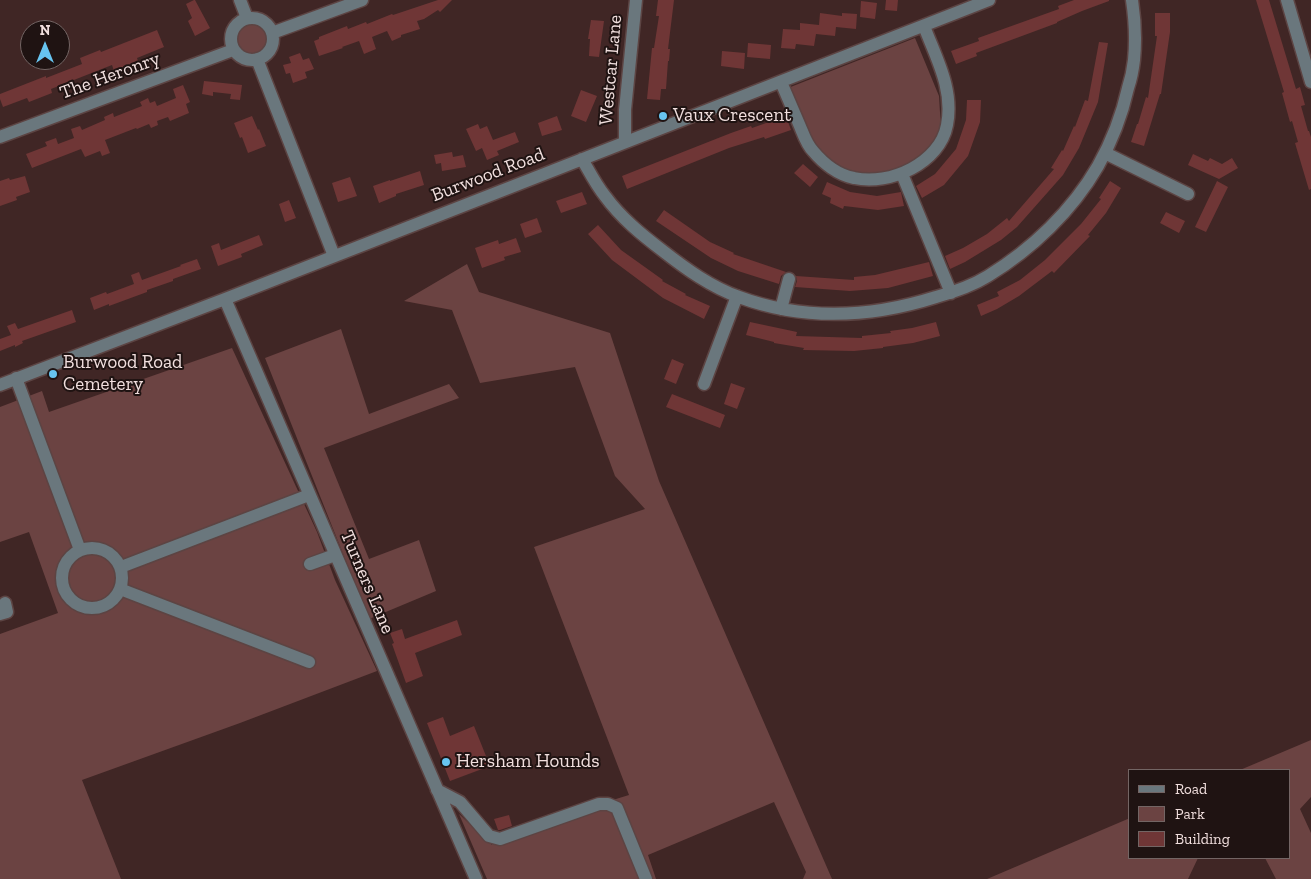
<!DOCTYPE html>
<style>
body{margin:0}
#map{position:relative;width:1311px;height:879px;overflow:hidden;background:#402625;font-family:"Zilla Slab",serif}
canvas{display:block}
.legend{position:absolute;left:1128px;top:769px;width:162px;height:90px;box-sizing:border-box;background:#1f1312;border:1px solid #736564;margin:0;padding:6px 9px;list-style:none;font-size:15px;color:#f1dfde}
.legend li{display:flex;align-items:center;gap:10px;height:25px}
.legend b{width:25px;border:1px solid #736564}
.north{position:absolute;left:20px;top:20px;width:50px;height:50px;box-sizing:border-box;background:#1f1312;border:1px solid #736564;border-radius:50%;rotate:0deg;font-size:14px;font-weight:700;line-height:20px;text-align:center;color:#f1dfde}
.north::after{content:'';display:block;margin:auto;width:18px;height:22px;background:#67c4f0;clip-path:polygon(50% 0,100% 100%,50% 72%,0 100%)}
</style>
<div id="map">
<canvas width="1311" height="879"></canvas>
<ul class="legend">
<li><b style="height:6px;background:#6a777d"></b>Road</li>
<li><b style="height:14px;background:#6b4342"></b>Park</li>
<li><b style="height:14px;background:#6f3636"></b>Building</li>
</ul>
<div class="north">N</div>
</div>
<script>
const context = document.querySelector('canvas').getContext('2d');
context.lineJoin = 'round';
function fillPath(path, color) { context.fillStyle = color; context.fill(path, 'evenodd'); }
function stroke(path, color, width, dash) { context.strokeStyle = color; context.lineWidth = width; context.lineCap = dash ? 'butt' : 'round'; context.setLineDash(dash || []); context.stroke(path); }
function write(font, color, halo, rows, align = 'center') {
  context.font = font + ' "Zilla Slab",serif'; context.lineWidth = 4; context.setLineDash([]); context.textBaseline = 'middle'; context.strokeStyle = halo; context.fillStyle = color; for (const [text, x, y, turn = 0] of rows) {
    context.save(); context.translate(x, y); context.rotate((+turn || 0) * Math.PI / 180); context.textAlign = isNaN(turn) ? turn : align; if (halo) context.strokeText(text, 0, 0); context.fillText(text, 0, 0); context.restore();
  }
}
fillPath(new Path2D(`
 M248 21C268 21 273 33 266 51 260 54 253 58 246 56 234 51 230 33 240 25 242 23 245 22 248 21Z
 M915 38 939 96 941 129 930 152 896 172 867 175 839 168 813 146 788 88Z
 M467 264 479 292 610 333 659 481 832 879H803L806 872 774 802 648 855 656 879H487L459 814 492 845V837L629 795 534 547 645 509 615 476 575 367 480 383 452 310 404 301Z
 M341 329 369 414 449 384 459 398 324 448 369 559 419 540 436 591 369 619 265 358Z
 M232 348 317 532 335 580 377 671 240 723 82 780 121 879H0V634L58 613 29 532 0 542V407L42 391 49 412Z
 M1311 740V797L1300 809 1311 833V879H1276L1265 858H1290V770H1240Z
 M1130 818V858H1198L1188 879H987Z`), '#6b4342');
fillPath(new Path2D(`
 M194 0H195L210 28 195 36 188 21 192 18 186 4Z
 M438 0H452L440 12 438 10 424 19 417 21 420 29 401 35V37L392 41 387 31 372 37 376 49 364 54 359 41 342 47 343 48 319 56 314 41 319 39V37L347 26 348 29 366 22 367 24 392 14 393 15Z
 M658 0H674L668 49H670L669 61H668L666 89H661L660 100 647 99 652 48H654L659 16H656Z
 M886 0H898L897 11 885 10Z
 M1074 0H1109V1L1082 11 1057 22V23L976 53 977 56 956 64 951 51 979 41 978 38 1059 9 1058 6Z
 M1256 0H1269L1296 89 1300 87 1305 105 1301 106 1308 131H1309L1311 137V189L1309 190 1295 143 1298 142 1292 121 1290 122 1282 93 1284 92Z
 M861 1 877 3 875 19 860 17Z
 M820 13 842 16V13L857 14 856 29 836 27 835 36 816 34 814 46 796 44 795 49 781 48 783 29 800 30V23L819 25Z
 M1155 13H1170V32L1161 94H1160L1144 146 1131 142 1137 124H1138L1146 97 1148 98 1157 36H1155Z
 M591 20 604 21 599 57 589 56 590 39H588Z
 M157 30 164 47 137 58 138 61 114 71 112 65 51 89 52 93 29 102 27 98 3 107 0 99V94L46 76V78L82 64 80 58 100 50 101 52Z
 M1099 42 1108 43 1098 102 1079 148 1063 175 1017 227 1001 240 965 262 950 269 945 256 963 248 987 234 1007 218 1009 221 1054 169 1051 168 1062 150 1063 151 1074 126 1075 127 1085 100 1088 101Z
 M748 43 771 45 770 59 747 57Z
 M722 51 745 53 744 69 721 66Z
 M300 53 303 60 309 58 314 69 305 72 307 78 293 83 290 73 286 74 283 65 291 63 289 57Z
 M204 81 242 85 240 100 230 99 231 94 213 92V96L202 94Z
 M183 85 190 102 186 104 189 113 170 121 168 117 157 121 158 125 151 128 149 124 137 129 136 128 105 140 110 153 102 156 100 151 85 157 81 149 32 168 26 154 47 146 45 142 56 138 58 144 74 138 71 129 80 126 82 130 105 120 104 117 113 113 114 117 142 106 140 102 148 98 150 103 155 101 157 106 176 98 173 89Z
 M581 90 597 96 586 122 571 116Z
 M967 100H981L980 122 968 156 944 185 922 198 916 186 935 174 956 149 966 120Z
 M252 116 258 130 259 129 266 146 248 153 242 137 240 138 234 123Z
 M557 116 562 130 542 136 538 123Z
 M786 116 791 130 765 139 764 137 729 148 627 189 622 176 731 133 751 126 752 128Z
 M478 124 480 129 487 126 493 140 515 132 519 142 497 151 499 155 487 160 482 148 476 151 466 129Z
 M452 152 453 157 463 155 466 167 442 171 441 163 436 164 434 155Z
 M1193 154 1208 161 1210 158 1222 164 1232 158 1238 168 1219 179 1188 165Z
 M803 164 818 177 810 187 794 173Z
 M420 171 424 185 396 194V196L379 203 373 186 390 180V181Z
 M25 176 30 192 16 197 17 200 0 206V181L9 178 10 180Z
 M350 177 357 196 338 202 332 183Z
 M1110 181 1121 188 1106 213 1088 235 1090 236 1054 273 1052 271 1019 296 997 309 981 316 977 305 999 296 997 292 1020 280 1045 260 1081 224 1101 199 1099 198Z
 M1217 181 1228 187 1206 232 1195 227Z
 M827 182 850 192 877 196 901 192 904 206 878 210 844 206 843 209 830 203 831 198 822 194Z
 M582 192 587 204 561 213 556 201Z
 M289 200 296 218 285 222 279 204Z
 M664 210 710 242 734 253 733 254 786 272 781 276 779 284 738 271 711 258 656 221Z
 M1166 212 1185 221 1179 233 1160 223Z
 M537 218 542 232 525 238 520 224Z
 M598 225 621 250 663 280 662 281 686 294 685 295 710 306 704 319 663 298 612 260 588 234Z
 M259 235 263 245 241 254 242 257 218 266 211 246 219 243 221 250Z
 M516 238 521 252 504 257 505 260 482 268 475 248 498 240 499 244Z
 M197 259 201 269 173 279V281L147 290V292L109 306V304L94 310 90 298 106 292 107 294 134 284 131 275 139 272 142 280 181 266 180 265Z
 M929 262 933 276 888 288 850 291 795 287 797 281 796 276 854 280V277L875 275Z
 M72 310 76 322 22 341 23 343 15 347V345L0 351V339L11 335 7 326 15 323 18 329Z
 M750 322 797 332 796 336 862 338V336L891 333 890 331 912 328 936 322 940 336 913 343 883 347V348L854 351 803 350 804 348 774 343V342L746 335Z
 M672 359 684 364 676 384 664 379Z
 M731 383 745 388 737 409 724 404Z
 M672 394 725 415 720 428 666 407Z
 M457 620 462 635 415 653 423 676 406 683 392 644 394 643 390 633 402 629 405 639Z
 M443 717 450 736 474 726 490 766 450 781 427 723Z
 M509 815 512 826 500 830H498L494 819Z`), '#6f3636');
const minor = new Path2D(`
 M240 0 247 18
 M1287 0 1311 82
 M231 39a21 21 0 1 1 42 0a21 21 0 1 1-42 0Z
 M272 33 362 0
 M257 59 334 256
 M781 82C787 96 793 110 799 124 803 133 806 144 813 151 823 163 838 175 854 178 890 186 940 163 947 125 954 89 936 58 924 26
 M0 137 233 50
 M625 142V110L636 0
 M1105 153 1188 194
 M582 159C589 171 596 185 605 196 621 218 642 235 663 251 686 269 711 287 739 297 804 321 870 318 936 297 954 292 972 286 988 276 1032 249 1072 211 1098 166 1112 141 1122 115 1128 88 1131 79 1133 69 1134 60 1136 40 1135 20 1132 0
 M902 174 951 293
 M225 299 476 879
 M781 309 789 279
 M16 378 80 550
 M704 384 737 296
 M0 385 225 299 989 0
 M62 578a30 30 0 1 1 60 0a30 30 0 1 1-60 0Z
 M310 564 335 555
 M121 567 309 495
 M120 589 309 662
 M0 614 7 612 5 603
 M437 790 460 802 489 836 500 839 599 804H608L617 808 646 879`);
stroke(minor, '#5c4443', 15);
stroke(minor, '#6a777d', 12);
for (const [x, y, r, color] of [
 [663,116,5,"#67c4f0"],
 [53,374,5,"#67c4f0"],
 [446,762,5,"#67c4f0"]
]) { const dot = new Path2D(); dot.arc(x, y, r, 0, 2 * Math.PI); context.fillStyle = color; context.fill(dot); stroke(dot, '#1f1312', 2); }
write('19px', '#f1dfde', '#1f1312', [
 ["Westcar Lane",611,70,-85],
 ["The Heronry",110,76,-20],
 ["Burwood Road",488,175,-21],
 ["Turners Lane",367,582,67]
]);
write('19px', '#f1dfde', '#1f1312', [
 ["Vaux Crescent",673,116],
 ["Burwood Road",63,363],
 ["Cemetery",63,385],
 ["Hersham Hounds",456,762]
], 'left');
</script>
